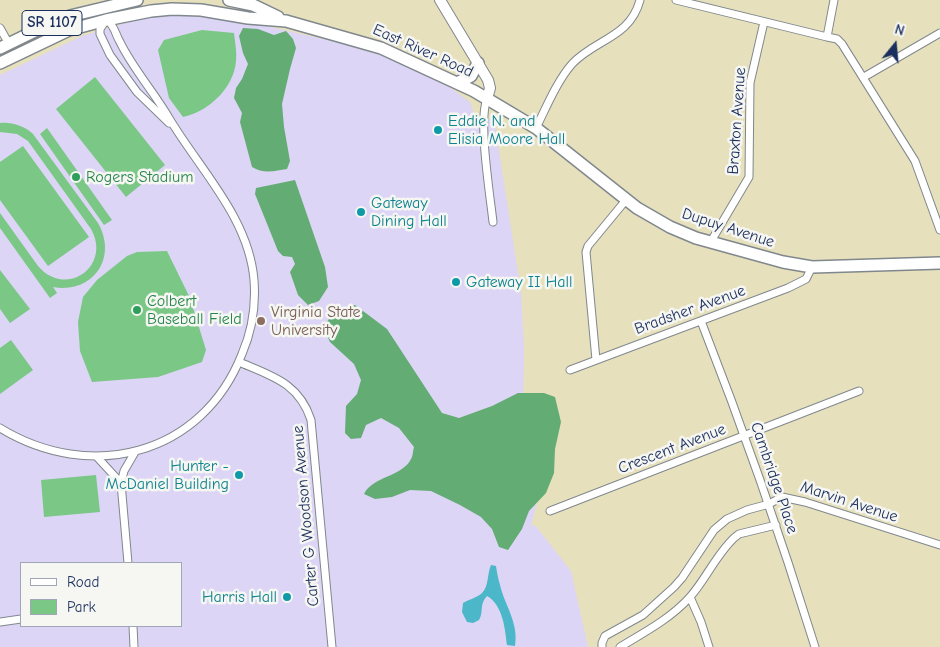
<!DOCTYPE html>
<style>
body{margin:0}
#map{position:relative;width:940px;height:647px;overflow:hidden;background:#e6e0bc;font-family:"Comic Neue",sans-serif}
canvas{display:block}
.legend{position:absolute;left:20px;top:562px;width:162px;height:65px;box-sizing:border-box;background:#f6f6f2;border:1px solid #9ea6b7;margin:0;padding:6px 9px;list-style:none;font-size:15px;color:#1b2f5e}
.legend li{display:flex;align-items:center;gap:10px;height:25px}
.legend b{width:25px;border:1px solid #9ea6b7}
.north{position:absolute;left:870px;top:20px;width:50px;height:50px;-webkit-text-stroke:4px #f6f6f2;paint-order:stroke;rotate:17deg;font-size:14px;font-weight:700;line-height:20px;text-align:center;color:#1b2f5e}
.north::after{content:'';display:block;margin:auto;width:18px;height:22px;background:#1b2f5e;clip-path:polygon(50% 0,100% 100%,50% 72%,0 100%)}
</style>
<div id="map">
<canvas width="940" height="647"></canvas>
<ul class="legend">
<li><b style="height:6px;background:#fff"></b>Road</li>
<li><b style="height:14px;background:#7ac786"></b>Park</li>
</ul>
<div class="north">N</div>
</div>
<script>
const context = document.querySelector('canvas').getContext('2d');
context.lineJoin = 'round';
function fillPath(path, color) { context.fillStyle = color; context.fill(path, 'evenodd'); }
function stroke(path, color, width, dash) { context.strokeStyle = color; context.lineWidth = width; context.lineCap = dash ? 'butt' : 'round'; context.setLineDash(dash || []); context.stroke(path); }
function write(font, color, halo, rows, align = 'center') {
  context.font = font + ' "Comic Neue",sans-serif'; context.lineWidth = 5; context.setLineDash([]); context.textBaseline = 'middle'; context.strokeStyle = halo; context.fillStyle = color; for (const [text, x, y, turn = 0] of rows) {
    context.save(); context.translate(x, y); context.rotate((+turn || 0) * Math.PI / 180); context.textAlign = isNaN(turn) ? turn : align; if (halo) context.strokeText(text, 0, 0); context.fillText(text, 0, 0); context.restore();
  }
}
fillPath(new Path2D(`
 M166 15 200 16 248 22 341 43 396 60 447 85 470 102 476 120 494 119 521 292 524 349 523 408 544 474 531 526 535 525 571 571 588 647H0V75L82 36 132 21ZM21 563H181V626H21Z`), '#dcd5f6');
fillPath(new Path2D(`
 M202 30 234 33C235 42 237 52 236 61 234 88 208 112 183 117L169 98 158 50 164 40Z
 M95 77 165 165 126 197 56 109Z
 M0 123C13 122 24 126 33 134L98 223C118 258 93 294 53 287L57 293 50 298 0 228V213L38 266C66 299 112 266 91 229L28 141 17 134 0 132Z
 M47 128 112 220 104 225 40 134Z
 M23 146 89 237 48 266 0 200V162Z
 M167 251 190 298 206 350 202 362 158 377 92 382 80 351 78 322 83 297 97 280 127 256 137 252Z
 M0 270 30 309 10 323 0 309Z
 M11 340 33 370 0 394V348Z
 M96 475 100 512 44 517 41 480Z`), '#7ac786');
fillPath(new Path2D(`
 M243 28 258 29 274 35 286 31 293 39 296 48 290 69 282 104 284 127 290 161 287 169C275 171 263 174 252 167L240 122 242 113 234 98 236 88 242 79 248 64 243 53 239 36Z
 M295 180 325 267 328 287 319 301 308 305 298 295 290 272 295 264 292 257 283 256 278 251 255 194 256 188Z
 M355 305 387 329 442 413 459 418 492 406 518 393H544L555 397 561 422 555 449 554 473 546 493 529 511 522 529 508 550 499 547 492 529 481 517 460 505 431 491 410 490 392 497 375 499 364 494C373 476 402 477 411 459 413 456 413 450 414 447L399 428 381 418 366 425 361 438 351 439 345 433 346 406 357 394 361 380 354 364 330 342 324 329C329 313 340 310 355 305Z`), '#63ac73');
fillPath(new Path2D(`
 M491 565 496 566C497 572 498 579 500 585 505 606 519 623 515 646L507 645C505 629 503 605 487 596 479 604 484 612 479 620L473 623 467 622 462 612 463 603C469 599 477 598 482 593 489 586 487 574 491 565Z`), '#4cb7c8');
const street = new Path2D(`
 M676 0 827 37 837 39 842 44 915 161 940 230
 M106 20 100 29V34L110 55 137 92 169 123
 M0 28 9 44
 M827 37 834 0
 M864 77 940 33
 M487 99C478 120 490 195 493 222
 M536 128C546 108 557 81 572 64 595 39 630 38 640 0
 M710 243 749 177 750 83 764 22
 M701 321C743 428 781 537 815 647
 M596 360 586 252 588 246 626 200
 M239 362C272 376 299 383 311 420L332 647
 M570 370 788 288 806 279 812 267
 M0 428C90 483 202 456 242 354 252 331 256 306 254 280 249 218 200 170 169 118 154 92 133 69 120 42 115 34 115 26 107 20
 M97 457 121 483
 M550 511 859 391
 M128 563 121 483 124 471 135 452
 M690 597 701 622 709 647
 M0 622 21 619
 M133 626 134 647
 M602 647V643L605 636 643 615 674 587 682 578 714 530 727 519 747 510 769 504 782 497 805 502 940 545
 M620 647C645 632 670 619 690 597 706 579 716 555 734 538L739 534 776 525`);
const secondary = new Path2D(`
 M440 0 488 80 490 88 487 99`);
const primary = new Path2D(`
 M229 0 253 5 278 17
 M0 48 45 26 70 16 137 0
 M0 63 69 30 106 20 151 11 172 9 201 10 248 18 286 21 381 48 474 91 536 128 637 208 670 227 696 238 783 262 812 267 940 263
 M457 83 471 76 478 63`);
stroke(street, '#80888d', 9);
stroke(secondary, '#80888d', 12);
stroke(primary, '#80888d', 14);
stroke(street, '#fff', 7);
stroke(secondary, '#fff', 10);
stroke(primary, '#fff', 11);
for (const [x, y, r, color] of [
 [438,130,5,"#0f9aa8"],
 [76,177,5,"#2e9e5b"],
 [361,212,5,"#0f9aa8"],
 [456,282,5,"#0f9aa8"],
 [137,310,5,"#2e9e5b"],
 [261,321,5,"#8d6e63"],
 [239,475,5,"#0f9aa8"],
 [287,597,5,"#0f9aa8"]
]) { const dot = new Path2D(); dot.arc(x, y, r, 0, 2 * Math.PI); context.fillStyle = color; context.fill(dot); stroke(dot, '#f6f6f2', 2); }
for (const [x, y, w] of [
 [52,23,60]
]) { const box = new Path2D(); box.roundRect(x - w / 2, y - 12.5, w, 25, 4); context.fillStyle = '#f6f6f2'; context.fill(box); stroke(box, '#1b2f5e', 1); }
write('bold 15px', '#1b2f5e', null, [
 ["SR 1107",52,23]
]);
write('16px', '#1b2f5e', '#f6f6f2', [
 ["East River Road",423,51,24],
 ["Braxton Avenue",737,121,-86],
 ["Dupuy Avenue",728,228,18],
 ["Bradsher Avenue",690,310,-20],
 ["Crescent Avenue",672,449,-21],
 ["Cambridge Place",774,478,71],
 ["Marvin Avenue",849,502,18],
 ["Carter G Woodson Avenue",306,516,-95]
]);
write('16px', '#0d838f', '#f6f6f2', [
 ["Eddie N. and",448,121],
 ["Elisia Moore Hall",448,139],
 ["Gateway",371,203],
 ["Dining Hall",371,221],
 ["Gateway II Hall",466,282],
 ["Hunter -",229,466,"right"],
 ["McDaniel Building",229,484,"right"],
 ["Harris Hall",277,597,"right"]
], 'left');
write('16px', '#27864d', '#f6f6f2', [
 ["Rogers Stadium",86,177],
 ["Colbert",147,301],
 ["Baseball Field",147,319]
], 'left');
write('16px', '#785e54', '#f6f6f2', [
 ["Virginia State",271,312],
 ["University",271,330]
], 'left');
</script>
